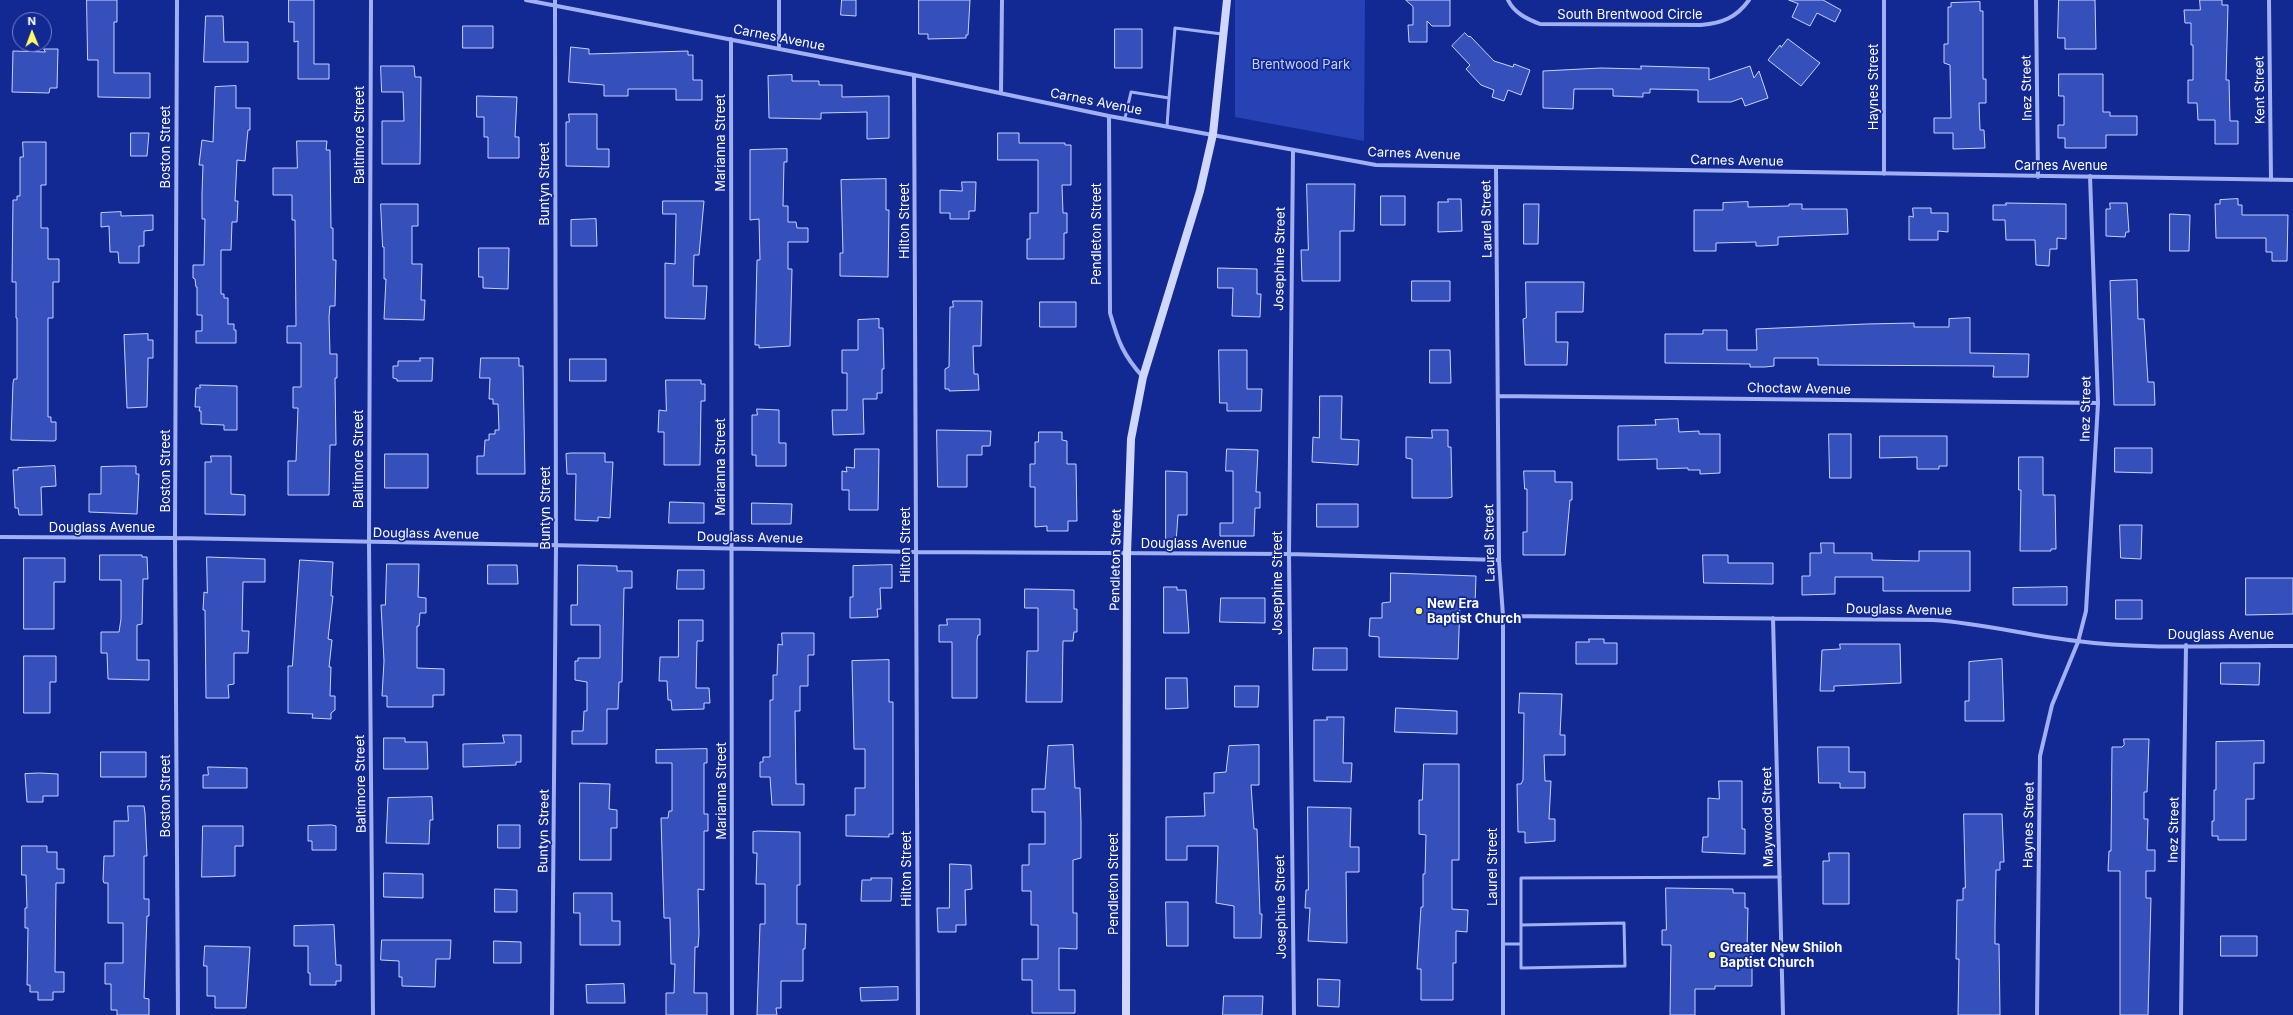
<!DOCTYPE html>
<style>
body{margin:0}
#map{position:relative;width:2293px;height:1015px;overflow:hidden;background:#122994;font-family:Inter,sans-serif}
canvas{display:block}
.north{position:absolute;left:12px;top:12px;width:40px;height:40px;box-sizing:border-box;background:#122994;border:1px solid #717fbf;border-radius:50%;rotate:359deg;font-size:11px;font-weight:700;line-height:16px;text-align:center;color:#fff}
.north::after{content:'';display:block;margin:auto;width:14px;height:18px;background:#fffa61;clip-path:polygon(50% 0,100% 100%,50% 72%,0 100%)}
</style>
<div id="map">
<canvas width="2293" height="1015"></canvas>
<div class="north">N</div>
</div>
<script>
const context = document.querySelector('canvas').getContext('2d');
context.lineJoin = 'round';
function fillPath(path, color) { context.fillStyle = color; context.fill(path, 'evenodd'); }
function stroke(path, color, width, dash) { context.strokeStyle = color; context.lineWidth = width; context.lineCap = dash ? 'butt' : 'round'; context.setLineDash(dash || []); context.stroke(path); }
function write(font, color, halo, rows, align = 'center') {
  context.font = font + ' Inter,sans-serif'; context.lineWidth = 3.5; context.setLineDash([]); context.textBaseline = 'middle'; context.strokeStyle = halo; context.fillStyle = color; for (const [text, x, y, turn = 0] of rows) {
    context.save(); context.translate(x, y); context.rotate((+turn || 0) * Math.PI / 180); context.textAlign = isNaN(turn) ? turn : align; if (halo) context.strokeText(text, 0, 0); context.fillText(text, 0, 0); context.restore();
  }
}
fillPath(new Path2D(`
 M1235 0H1365L1364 141 1235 117Z`), '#2742b4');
const building = new Path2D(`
 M87 0H117V22H114V73H150V98L98 97V60H88Z
 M289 0H314V64H329V79H298V41L294 42V22H289Z
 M842 0H856V16L841 15Z
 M919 0H970L968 35H966V38L928 39V34H919Z
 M1406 0H1450V26H1432L1427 21V42H1409L1408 25H1413V7Z
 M1789 0H1823L1841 10 1835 22 1817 13 1810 26 1792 17 1798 4Z
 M2059 0H2095L2096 49H2065V38H2058Z
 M2200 0H2222V5H2228L2226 80H2229L2230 121H2238V144H2215V120H2198L2197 103H2188V80H2193V45H2191V23H2185L2184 10H2200Z
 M1980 2V11H1983V79H1986V103H1979L1980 130H1984L1985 148 1953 149V133H1934V118H1951L1950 65 1944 63V44H1948V7H1951V3Z
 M206 16H223L224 42H248V62H204Z
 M463 26H493V48H463Z
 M1115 29H1142V68H1115Z
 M1465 33 1469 37 1470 36 1494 61 1513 67 1514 64 1530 70 1521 95 1508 90 1504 101 1492 97 1494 90 1481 85 1466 69 1470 65 1452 46Z
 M1788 39 1820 63 1801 86 1768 60 1780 45 1781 47Z
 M571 47 589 49V54L688 51V55H693V80H702V100H676V89H628V96H604V85L569 82Z
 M44 49H58L57 88H50L49 93 12 92 13 51 45 52Z
 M381 66H414L415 77H421L420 164H382V121H404L403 92H382Z
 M1641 66 1709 68V80L1750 66 1754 78 1759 71 1768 98 1745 106 1742 98 1731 102H1698V90L1650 89V93H1643V97L1613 96V89H1574L1573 109 1543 108V71L1601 68 1641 69Z
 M2059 74H2103V112H2110V116H2137V135H2106V148H2065V138H2058V125H2064V96H2059Z
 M792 75V81H819V85H842V97L889 96V138L867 139V112L821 113V119L769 118 768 76Z
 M236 86V108H250V130H248L245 161 237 160 235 201H238L237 222H232L231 250H221V294H224V298H228V324H234V330H236V343H196V331H202V315H197V287H196L195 279 193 278V265H204L205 219H202V193L203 165H199L202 140 213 142 215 87Z
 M477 96 517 97 515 137H519V158H488V137H484V117H477Z
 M569 114H597V149H609V167L566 166V122H569Z
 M131 133H149L147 156H131Z
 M998 133H1019V143H1065V145H1071V185H1062L1063 213H1067V233H1064V259H1027V239H1030V213H1038V160H998Z
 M297 141H327L326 150H330L331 228H333V260H336L335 306H330L329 317 330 354H337V378H335L336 445H330L329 495H288V461H296L298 408H293V387H301V343H287V326H296L295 220H292V195H273V168H297Z
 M23 142H46V185H41V228H48V259H59V282H53V318H48V417H51V422H56V440L54 441 11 440 13 383 14 379H17V318H16V282H12L13 200H17V196H20V157H23Z
 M787 149V162H784L783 206H788V222H796L797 228H808V242H788V269H792L790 346 759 348V345H755L757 260H760L759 219 750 220V150Z
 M886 179V210H889L888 277 840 276V253H843L841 180Z
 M962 182H976L975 211H969V219H950V213H940V190L962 191Z
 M1307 184H1355L1354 231H1340V281H1302L1301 250H1308Z
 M1381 196H1405V225H1381Z
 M1448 199H1461L1462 231 1438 232V202H1448Z
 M2238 199V205H2242V215H2288L2287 261H2272V252H2266V238H2216L2215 204H2220V200Z
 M663 201H704L699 255H694L693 286H707L705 319 665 318V263L675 264 676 214H663Z
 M1748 202V207L1789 206V204H1802V209H1847L1848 234 1778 237V245L1762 246H1756V242L1716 243V251H1694V210H1723V203Z
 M2006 203 2066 204V239L2057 238V249H2050L2049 266 2036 265 2035 240H2006L2005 220H1993V205H2006Z
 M2110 203H2127L2129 232H2126L2125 237 2106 236V209H2110Z
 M381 204H418V226H412V264H422L421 300H425L424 320 384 319 386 279H384V247H383Z
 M1524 204H1539L1538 244H1524Z
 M1913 208H1931V213H1948V232L1938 231V240H1909V216L1913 217Z
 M121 212V216L153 215V230L144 231V246H139V263H119L118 252H110L109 226 101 227V213Z
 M2170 214 2190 215 2189 251H2170Z
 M596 219 597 246H571V220Z
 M479 248H509L508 289 483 288V277H479Z
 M1218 268 1257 269V294H1261L1260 317 1232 316 1233 288H1218Z
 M2137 280 2138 319H2144L2148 382H2154L2155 405H2114L2110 281Z
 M1412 281H1450V301H1412Z
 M1526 282H1584L1583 312H1556V342H1568L1567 365H1525L1523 319 1526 318Z
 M953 301H982L981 346H973L974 374H978L979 390 949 391V389H945V369L949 367 950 307H953Z
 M1040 302H1076V327H1040Z
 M1970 318V353L2029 354 2028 377H1993L1994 366 1818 365V358H1774V366L1765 367H1750V364L1665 363V334H1703V330H1727V350H1757L1756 329 1866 324 1914 323V327H1949V319Z
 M879 319V328H883L884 369H882V393H877V399H863L864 434 833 435 832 410H847V373H842V350H858V320Z
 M148 334V340H153V358H148V364L147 407 127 408 124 335Z
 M1219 350H1247V389H1262L1261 411H1227V403H1220Z
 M1430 350H1450L1451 383H1430Z
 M420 358H433L432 381H397V379L393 378V366H398V361H420Z
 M481 358H519V366H523L525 474H477V456H484L485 440H489V434H495V430H499L498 404H493V399H489L490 378H480Z
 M570 359H606V381H570Z
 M666 380H701V384H705V401H701L700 465H664V432H658L659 410 666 411Z
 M200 385 237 386V430H224V425L201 424V411H199L200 407H195L196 388H200Z
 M1320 396H1342L1341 439 1359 440 1358 465 1312 462 1313 437 1319 438Z
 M757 409 779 410V443H786V466H756V455H752V415H757Z
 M1678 419 1679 432 1699 431V434H1720V473L1700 474V470H1688V468L1657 469V459L1618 460V426L1656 425 1655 420Z
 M937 430 991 431 990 446H982V455H967V487H938Z
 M1432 430H1448V447H1451L1452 497 1448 498H1412V459L1406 458V437L1432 438Z
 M1039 432H1062V440L1067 441V464H1076L1077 521H1068V531H1047V526L1035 527V487H1030V464H1035V442H1038Z
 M1829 434H1851V478H1830Z
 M1880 436H1947V466H1939V469H1917V457L1880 458Z
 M2115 448H2152V473L2115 472Z
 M855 449H879L878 510H849V490H842V471L847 472 846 467 854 468Z
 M1227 449 1258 450 1256 492H1260V508H1255L1254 536H1220V523H1233V471H1226Z
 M571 453H605V462H613L610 518 598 517V521L575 520 576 474H567L566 454Z
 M385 454H428V488H385Z
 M211 456H231V494L245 495V515L205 514V462H211Z
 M2019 457H2043V495H2055L2056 549H2051V551H2020L2021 490H2019Z
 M55 466 56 486 41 487 42 515H19L18 508H15L13 470H18V468Z
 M122 466H136V474H139L137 514 89 512V494H101V467Z
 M1166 471 1187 472V515H1178L1176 543H1166Z
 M1524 471H1555V482H1572V500H1570L1565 555H1523V532H1527V489H1525Z
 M670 502 704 503V523H669Z
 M752 503 792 504 791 524H752Z
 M1317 504H1358V527H1317Z
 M2120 525H2142L2141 559 2121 558Z
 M1821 543H1834V553H1872V560L1919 561V551H1970V591H1883V577H1835V594L1802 595V576H1810V553H1821Z
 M100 555H142V557H147L148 579H143L142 624 137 625V660H149V680L108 679 107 653H101V632H119L121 619V580H100Z
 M1703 555H1728V563H1773V584L1704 583Z
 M207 557 265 559V582H243L242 631H249L248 653H234V684L228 685 229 698H206L205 610H203L204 592 207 593Z
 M24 558H65V582H54V629H24Z
 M300 560 333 562 331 596H333L328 639 332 640 329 667H331L330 696H335V710L331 713V719L312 718 313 714 288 713V666H292Z
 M387 564H419L418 597 426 598V613H420L419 626H417V668L444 669V695H433V707H387V696H382L384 661 381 605H385Z
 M488 565H517L518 584H488Z
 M578 565 617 566V571H632V588H624L622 682H619L618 709H607V744H572V731H583L584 711H587V682L575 680V661H578V658H600V625H571V605H577Z
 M892 565V588H880L881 609H877L878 617 850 618V597H853V566Z
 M678 570H704V589H677Z
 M1391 573 1476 576 1475 604 1460 603 1458 659 1379 657V637L1369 636 1370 618H1382V603L1390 602Z
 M2246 578H2293V614L2246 615Z
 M1164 587H1177V590H1186L1189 633H1164Z
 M2067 587V605H2013V588Z
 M1025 589 1074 590V609H1077V632H1074L1073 641H1063L1062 702H1026L1027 651H1038V608H1025Z
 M1221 598H1265V623L1220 622Z
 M2116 600H2142V619H2116Z
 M947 619H980V635H978L977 640V698H952V642H939V625H947Z
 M679 620H703V641H697L696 688H709L710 703H704V709L672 710 671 700H668L667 681H659L660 657H678Z
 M782 633H814V655H808V686H800V711H795L796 784H804V805H772L770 777H760V762H763V757H770V700H773V675H777L778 644 782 645Z
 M1589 639H1604V643H1617V664H1576V642H1589Z
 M1840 644H1900L1901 683 1834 686V691H1820L1822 650 1840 649Z
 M1314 648H1347V670H1313Z
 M24 656H56V682H50V713H24Z
 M2002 659 2004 721H1965V701H1969V662Z
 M889 660V702H893V834H889V837L846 836V815H855V788H865V749H854L852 661Z
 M2221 663H2260L2259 685 2221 684Z
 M1166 678H1187L1188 708 1166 709Z
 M1235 686H1259L1258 707H1235Z
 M1520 693 1562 694 1560 735H1565V755H1544L1545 781H1551L1549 819H1555V841L1525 843V832H1518L1517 784H1521L1523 780 1524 713H1519Z
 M1396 708 1457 711V734L1395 732Z
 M1327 717H1344L1343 763H1352L1351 782 1314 781V720H1327Z
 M503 735H521V762H516V765L463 767V744L504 743Z
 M384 738H405V742H427L428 769H384Z
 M2124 739H2149L2147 792H2144V819H2148L2147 850H2155V871H2146V898H2151L2148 1015H2120V871H2108L2109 851H2111L2112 747H2122L2124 745Z
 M2264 741V763H2254V799H2246V840H2218V836H2212V821H2214V790H2216V742Z
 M1073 745 1075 788H1080L1081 822V858L1073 860V913H1077V949L1059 948V990H1075V1013H1032V980H1022V959H1038V925H1031V891H1022V865H1029V844H1045V812H1032V789H1045L1048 746Z
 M1259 745V785H1251L1254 829H1257L1260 914H1262L1261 938H1234V906L1216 903 1218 846H1187V860H1166V817L1205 816 1204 793H1214V773L1226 772 1229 746Z
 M1818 747H1849V772H1865V788H1840V783H1819Z
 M707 749V763H704V814H708V831H704V890L698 889 699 934 698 947H695L694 993H707V1015H666V993H674L675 964H671L670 918H664L661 818H668L669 811H672V763H656V750Z
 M101 752H146V777H101Z
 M1424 764H1459V860H1452V909L1468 910 1467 932 1456 931V963H1453V1000H1421V969H1417L1421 907H1423V874H1425L1426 835 1419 834V800H1422Z
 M208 767 247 768V788H203V775H208Z
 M40 773 58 774V796H43V802H27L25 774Z
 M1719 781H1742V829H1745V854L1702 852 1703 837H1708V798L1719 799Z
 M580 783 610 784 609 809 617 810V828H611V860H580Z
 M432 797 433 820H430L429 844 386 843 388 798Z
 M128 806H144L145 813 147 856H144V899H149V916H147L144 998 149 999V1015H117V1010H111V984H105V963H123V923H108V883H104L103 880 104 856H114V821H128Z
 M1308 807 1351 808 1350 847H1359V872H1346L1347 943 1308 941 1310 908H1305L1306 890H1308Z
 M1964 814H2002L2004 862H2000V870H1996L1995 927V944H1999L2000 1015H1958L1959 959H1956L1957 900H1963V888H1965Z
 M332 825 336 826V850H312V841H308V826Z
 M498 825H520V848H498Z
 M203 826H243V846H235V876L202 877Z
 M759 831 800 832V885H797V924H806L805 949H803V981H781V1008H776L777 1015H757L760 924H765V884H756L757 853H753V832Z
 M22 846H47V852H57V869H64V883H56L55 972H64V992H53V1000H38V992H30V985H27L28 928H25V908H27L26 875H22Z
 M1829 853H1849V904H1823V861H1829Z
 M950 864 971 865 972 889 965 890 966 925H956V932H938L937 908H949Z
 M384 873 423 874V898L384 897Z
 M871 878H892L891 901H861L862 880H871Z
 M1666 888 1733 889V893H1745V908H1748L1747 950H1752V986H1715V989H1695V1015H1670L1671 945H1662V930H1666Z
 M495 889 517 890V912H495Z
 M574 893H612V921H620V945H580V913H574Z
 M1166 902H1188V946H1167Z
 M334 925 336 965H341V981H336V985H310V973H308V946H294V926Z
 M2221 936H2257V956H2221Z
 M382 940H451L450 959H436L435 987 402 986V977H399V961L381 960Z
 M494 941 521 942V963H494Z
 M205 946 250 947 246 1008H215V996H207V966H204Z
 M1318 979 1340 980 1339 1007 1318 1006Z
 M624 984 625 1003H587L586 985Z
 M898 987V1000L861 1001 860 988Z
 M1224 996H1263L1262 1015H1223Z`);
fillPath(building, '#354fbb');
stroke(building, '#c7d2fd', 1);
stroke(new Path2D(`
 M1169 98 1175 28 1222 34
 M1125 118 1131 92 1169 98 1167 126
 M1521 925V878L1780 877
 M1503 944H1521V968L1625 966 1624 923 1521 925V944`), '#a0b0f3', 3);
stroke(new Path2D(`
 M177 0 175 538 178 1015
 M371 0 369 542 373 1015
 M526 0 914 75 1109 116 1376 165 2293 180
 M779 0V49
 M1508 0C1514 13 1527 19 1540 24L1701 25C1722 23 1736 18 1749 0
 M1884 0V174
 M2036 0 2038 177
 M2269 0 2271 180
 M731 39 732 1015
 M914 75 918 1015
 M1001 92 1002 0
 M1109 116 1110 313C1118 341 1123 355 1143 377
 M1293 151 1289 554 1294 1015
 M1496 167 1499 560 1503 616V1015
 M1499 396 2098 403
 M0 537 175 538 916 552 1289 554 1499 560
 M1503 616 1933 620C1982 623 2029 636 2077 641 2147 650 2223 645 2293 646
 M1773 618 1783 1015
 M552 1015 556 547 555 0
 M2037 1015 2040 756 2052 705 2078 642 2086 611 2098 403 2090 176
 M2181 1015 2186 645`), '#a0b0f3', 4);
stroke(new Path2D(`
 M1126 1015 1127 554 1131 439 1143 377 1200 191 1213 134 1227 0`), '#cfd7fc', 8);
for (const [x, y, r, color] of [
 [1419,611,4,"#fffa61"],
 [1712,955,4,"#fffa61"]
]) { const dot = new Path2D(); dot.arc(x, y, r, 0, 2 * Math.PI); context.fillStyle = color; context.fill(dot); stroke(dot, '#122994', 1.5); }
write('13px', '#fff', '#122994', [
 ["South Brentwood Circle",1630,15],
 ["Carnes Avenue",779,38,11],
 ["Haynes Street",1874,87,-90],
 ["Inez Street",2027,88,-91],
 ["Kent Street",2260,90,-91],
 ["Carnes Avenue",1096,102,11],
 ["Baltimore Street",360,135,-90],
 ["Marianna Street",721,143,-90],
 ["Boston Street",166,147,-90],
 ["Carnes Avenue",1414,154,2],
 ["Carnes Avenue",1737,161,1],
 ["Carnes Avenue",2061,166],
 ["Buntyn Street",545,184,-90],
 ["Laurel Street",1487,219,-91],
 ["Hilton Street",905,221,-90],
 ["Pendleton Street",1097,234,-90],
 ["Josephine Street",1280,259,-89],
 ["Choctaw Avenue",1799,389,1],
 ["Inez Street",2086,409,-89],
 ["Baltimore Street",359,459,-90],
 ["Marianna Street",721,467,-90],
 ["Boston Street",166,471,-90],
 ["Buntyn Street",546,508,-90],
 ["Douglass Avenue",102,528],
 ["Douglass Avenue",426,534,1],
 ["Douglass Avenue",750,538,1],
 ["Laurel Street",1490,543,-91],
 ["Douglass Avenue",1194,544],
 ["Hilton Street",906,545,-90],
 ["Pendleton Street",1116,560,-89],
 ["Josephine Street",1278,583,-90],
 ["Douglass Avenue",1899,610,1],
 ["Douglass Avenue",2221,635],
 ["Baltimore Street",361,784,-91],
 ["Marianna Street",722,791,-90],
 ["Boston Street",166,796,-90],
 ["Maywood Street",1768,817,-91],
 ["Haynes Street",2029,825,-89],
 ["Inez Street",2174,830,-89],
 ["Buntyn Street",544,831,-89],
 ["Laurel Street",1493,867,-90],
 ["Hilton Street",907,869,-90],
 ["Pendleton Street",1114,884,-90],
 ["Josephine Street",1281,907,-91]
]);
write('13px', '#c7d2fd', '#122994', [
 ["Brentwood Park",1301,65]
]);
write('bold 13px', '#fff', '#122994', [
 ["New Era",1427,604],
 ["Baptist Church",1427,619],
 ["Greater New Shiloh",1720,948],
 ["Baptist Church",1720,963]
], 'left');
</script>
